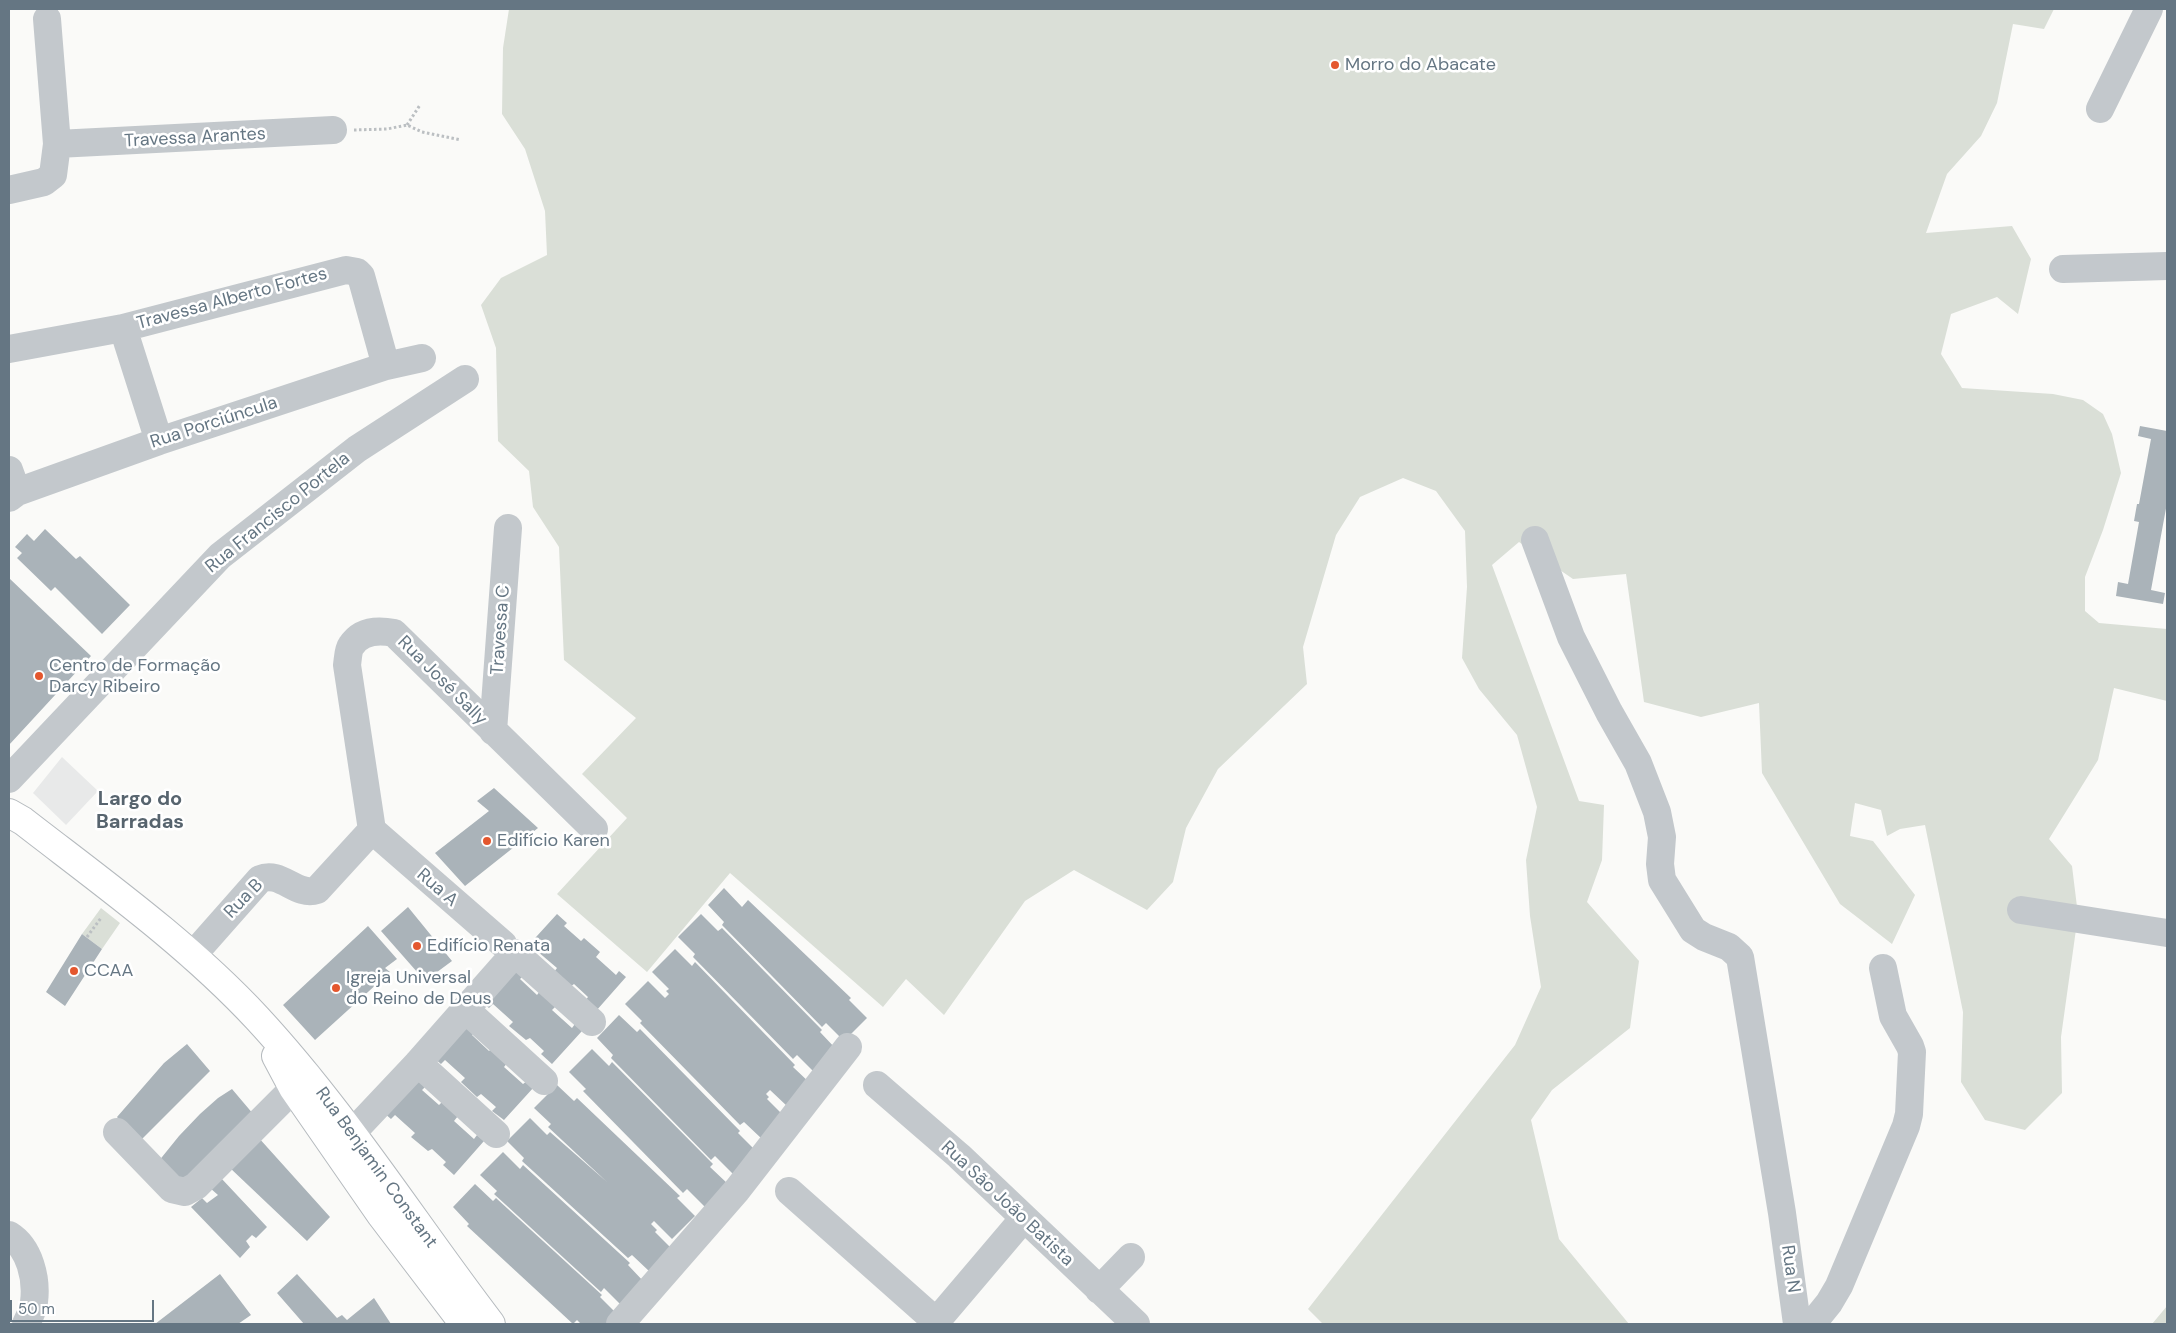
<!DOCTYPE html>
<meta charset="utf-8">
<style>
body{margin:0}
#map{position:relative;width:2176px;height:1333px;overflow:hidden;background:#fafaf8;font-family:"DM Sans",sans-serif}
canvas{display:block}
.frame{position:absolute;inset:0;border:10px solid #657683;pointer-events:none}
.scale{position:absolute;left:10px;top:1300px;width:144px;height:22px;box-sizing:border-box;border:2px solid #657683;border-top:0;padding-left:6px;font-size:15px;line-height:18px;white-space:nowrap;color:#657683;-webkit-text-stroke:4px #fff;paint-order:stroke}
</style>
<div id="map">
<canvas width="2176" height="1333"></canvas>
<div class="frame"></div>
<div class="scale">50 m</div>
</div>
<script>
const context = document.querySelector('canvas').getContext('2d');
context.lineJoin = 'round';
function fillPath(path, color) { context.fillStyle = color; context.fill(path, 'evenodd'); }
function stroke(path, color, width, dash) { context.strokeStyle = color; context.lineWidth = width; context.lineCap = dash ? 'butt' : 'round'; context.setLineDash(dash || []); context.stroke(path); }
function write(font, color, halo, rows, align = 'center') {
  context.font = font + ' "DM Sans",sans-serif'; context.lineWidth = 5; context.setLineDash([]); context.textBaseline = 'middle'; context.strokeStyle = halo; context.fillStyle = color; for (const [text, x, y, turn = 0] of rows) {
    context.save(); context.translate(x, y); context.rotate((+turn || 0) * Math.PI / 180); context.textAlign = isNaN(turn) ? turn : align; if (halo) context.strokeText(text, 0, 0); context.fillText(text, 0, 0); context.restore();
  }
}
fillPath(new Path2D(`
 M62 757 98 791 66 825 33 793Z`), '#e8e9e9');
fillPath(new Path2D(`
 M509 9H2054L2044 29 2013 24 1997 103 1981 136 1947 174 1926 233 2012 226 2031 259 2018 314 1997 297 1951 314 1941 354 1962 388 2053 394 2083 400 2103 414 2112 434 2121 473 2103 530 2085 577V611L2099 623 2167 629V701L2114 688 2098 760 2049 839 2072 866 2078 915 2061 1037 2062 1093 2025 1130 1985 1120 1961 1082 1963 1012 1925 825 1900 829 1887 836 1881 810 1855 803 1850 836 1873 841 1915 895 1892 944 1840 904 1762 773 1759 703 1701 717 1644 702 1626 574 1573 579 1519 542 1492 565 1579 801 1604 805 1602 860 1587 902 1639 961 1630 1028 1552 1090 1531 1120 1559 1239 1629 1324H1323L1308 1309 1515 1045 1541 987 1530 916 1526 860 1537 807 1517 735 1479 689 1462 658 1467 587 1465 531 1436 491 1403 478 1360 497 1336 535 1303 647 1307 684 1218 769 1186 828 1173 882 1147 910 1074 870 1025 901 944 1015 906 979 883 1007 730 873 647 972 557 894 627 818 582 774 636 718 564 660 559 547 533 507 529 471 498 441 496 348 481 305 501 278 547 255 545 211 525 149 502 114 503 48Z
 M101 908 120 923 102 949 82 934Z
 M2167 1306V1324H2152Z`), '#dadfd7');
fillPath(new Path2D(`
 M2140 426 2167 431V503L2151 590 2165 593 2163 604 2116 596 2118 582 2128 584 2139 522 2134 521 2137 504H2139L2151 439 2138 436Z
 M45 529 76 559 80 556 130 605 102 634 55 587 51 591 17 558 22 553 15 547 27 534 34 541Z
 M9 578 91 656 9 745Z
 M494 788 538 828 465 886 435 853 489 811 477 801Z
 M724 888 742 907 748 900 851 998 849 1000 867 1018 844 1041 826 1023 822 1027 722 925 724 922 708 905Z
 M408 907 452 961 425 981 381 931Z
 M557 914 567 923 564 926 581 941 584 938 600 952 596 957 616 975 619 971 626 977 596 1011 585 1001 588 997 574 984 570 987 554 972 557 968 537 951 534 955 526 948Z
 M701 914 718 931 722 928 822 1030 820 1032 837 1050 815 1073 797 1055 793 1059 693 957 695 954 678 937Z
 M368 926 397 959 385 968 390 972 315 1040 283 1005Z
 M82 934 102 949 65 1006 46 992Z
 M675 949 692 966 695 962 795 1065 793 1067 811 1084 788 1107 770 1090 766 1094 769 1097 767 1099 784 1116 762 1139 744 1122 740 1125 640 1023 642 1021 625 1004 648 981 665 998 669 994 666 991 669 989 652 972Z
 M513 968 523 976 520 979 537 995 540 991 556 1006 552 1010 572 1028 575 1024 582 1031 552 1064 541 1054 544 1051 530 1038 526 1040 509 1026 513 1022 493 1004 489 1008 482 1002Z
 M619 1015 637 1032 640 1029 740 1131 738 1133 756 1151 733 1174 715 1156 711 1160 611 1058 613 1055 597 1038Z
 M465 1024 474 1033 472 1035 489 1051 492 1048 508 1062 504 1067 523 1084 527 1081 534 1087 504 1120 492 1111 496 1107 481 1094 477 1097 461 1082 465 1078 445 1060 441 1064 434 1058Z
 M187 1044 210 1071 138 1143 117 1117 164 1063Z
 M592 1049 609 1066 612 1062 713 1164 710 1167 728 1184 705 1207 687 1189 683 1193 583 1091 586 1089 569 1072Z
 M415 1078 425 1087 422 1090 439 1105 442 1102 458 1116 454 1121 474 1139 477 1135 484 1141 454 1175 443 1165 446 1162 432 1149 428 1151 411 1137 415 1133 395 1115 391 1119 384 1113Z
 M557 1085 574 1101 577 1098 680 1196 677 1198 695 1216 672 1239 654 1221 651 1224 657 1230 655 1232 672 1249 650 1272 632 1255 628 1258 522 1161 524 1158 507 1141 530 1118 547 1135 550 1132 607 1182 548 1127 551 1124 534 1108Z
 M232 1089 254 1115 180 1183 158 1162 179 1136 200 1114 218 1098Z
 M258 1137 330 1217 307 1241 229 1167Z
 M503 1152 520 1169 523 1165 630 1263 628 1265 645 1283 622 1306 604 1288 601 1292 494 1194 497 1191 480 1175Z
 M221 1178 267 1227 256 1238 252 1235 246 1241 250 1247 240 1258 191 1207 202 1198 207 1203 218 1195 210 1188Z
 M475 1184 493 1201 496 1198 602 1295 600 1297 618 1315 609 1324H581L577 1320 573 1324 467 1226 469 1224 453 1207Z
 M220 1274 251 1315 238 1324H155Z
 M297 1274 337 1318 342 1315 347 1320 374 1298 391 1324H304L277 1293Z`), '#aab3b9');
const major = new Path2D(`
 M9 813 23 821C103 883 187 943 257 1018 344 1112 413 1222 491 1324
 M276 1056 293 1088 381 1215 464 1324`);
stroke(major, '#b5babe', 30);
stroke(new Path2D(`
 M407 125 420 105
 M354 130 387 129 407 125 422 132 461 140
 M87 937 101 918`), '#bbbfc2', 3, [2.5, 2.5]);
stroke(new Path2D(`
 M2100 109 2149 9
 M57 144 333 130
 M9 190 44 182 53 175 57 144 47 19
 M2063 269 2167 266
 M123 328 159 441
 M9 349 123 328 346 270 357 272 361 276 386 366
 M9 470 17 492
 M9 498 17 492 159 441 386 366 422 358
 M1535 540 1571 637 1609 712 1638 763 1657 812 1662 837 1660 864 1662 880 1693 930 1704 937 1729 947 1740 957 1782 1213 1797 1324
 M493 731 508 528
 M9 779 220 556 357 449 465 379
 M372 830 347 665C348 659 348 650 351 646 361 630 379 630 394 633L594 829
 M372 830 503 944
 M2021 910 2167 933
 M192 956 260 879C281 870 296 897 317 890L372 830
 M466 1010 544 1081
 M418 1063 496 1134
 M877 1085 959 1156 1136 1324
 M117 1132 172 1189 185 1192 196 1186 307 1075
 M352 1133 418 1063 515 953 592 1022
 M789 1191 939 1324
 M9 1235C30 1248 37 1279 34 1302 34 1309 29 1317 26 1324
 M1099 1290 1131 1257
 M620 1324 737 1190 848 1047
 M934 1324 1024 1218
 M1812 1324 1829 1303 1839 1286 1906 1126 1909 1114 1912 1052 1910 1046 1893 1016 1883 968`), '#c3c8cc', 28);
stroke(major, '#fff', 28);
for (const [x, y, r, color] of [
 [1335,65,5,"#e4572e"],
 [39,676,5,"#e4572e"],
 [487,841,5,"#e4572e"],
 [417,946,5,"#e4572e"],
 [74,971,5,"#e4572e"],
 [336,988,5,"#e4572e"]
]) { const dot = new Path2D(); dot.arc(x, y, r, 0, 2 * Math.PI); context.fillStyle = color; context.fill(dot); stroke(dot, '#fff', 2); }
write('18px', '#657683', '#fff', [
 ["Morro do Abacate",1345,65],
 ["Centro de Formação",49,666],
 ["Darcy Ribeiro",49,687],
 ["Edifício Karen",497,841],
 ["Edifício Renata",427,946],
 ["CCAA",84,971],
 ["Igreja Universal",346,978],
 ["do Reino de Deus",346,999]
], 'left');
write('18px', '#657683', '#fff', [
 ["Travessa Arantes",195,138,-3],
 ["Travessa Alberto Fortes",232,299,-15],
 ["Rua Porciúncula",214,423,-18],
 ["Rua Francisco Portela",278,513,-39],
 ["Travessa C",501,630,-86],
 ["Rua José Sally",442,681,45],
 ["Rua A",437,888,41],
 ["Rua B",244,899,-46],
 ["Rua Benjamin Constant",376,1168,54],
 ["Rua São João Batista",1007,1204,43],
 ["Rua N",1790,1269,82]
]);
write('bold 20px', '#57646e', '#fff', [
 ["Largo do",140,800],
 ["Barradas",140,823]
]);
</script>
